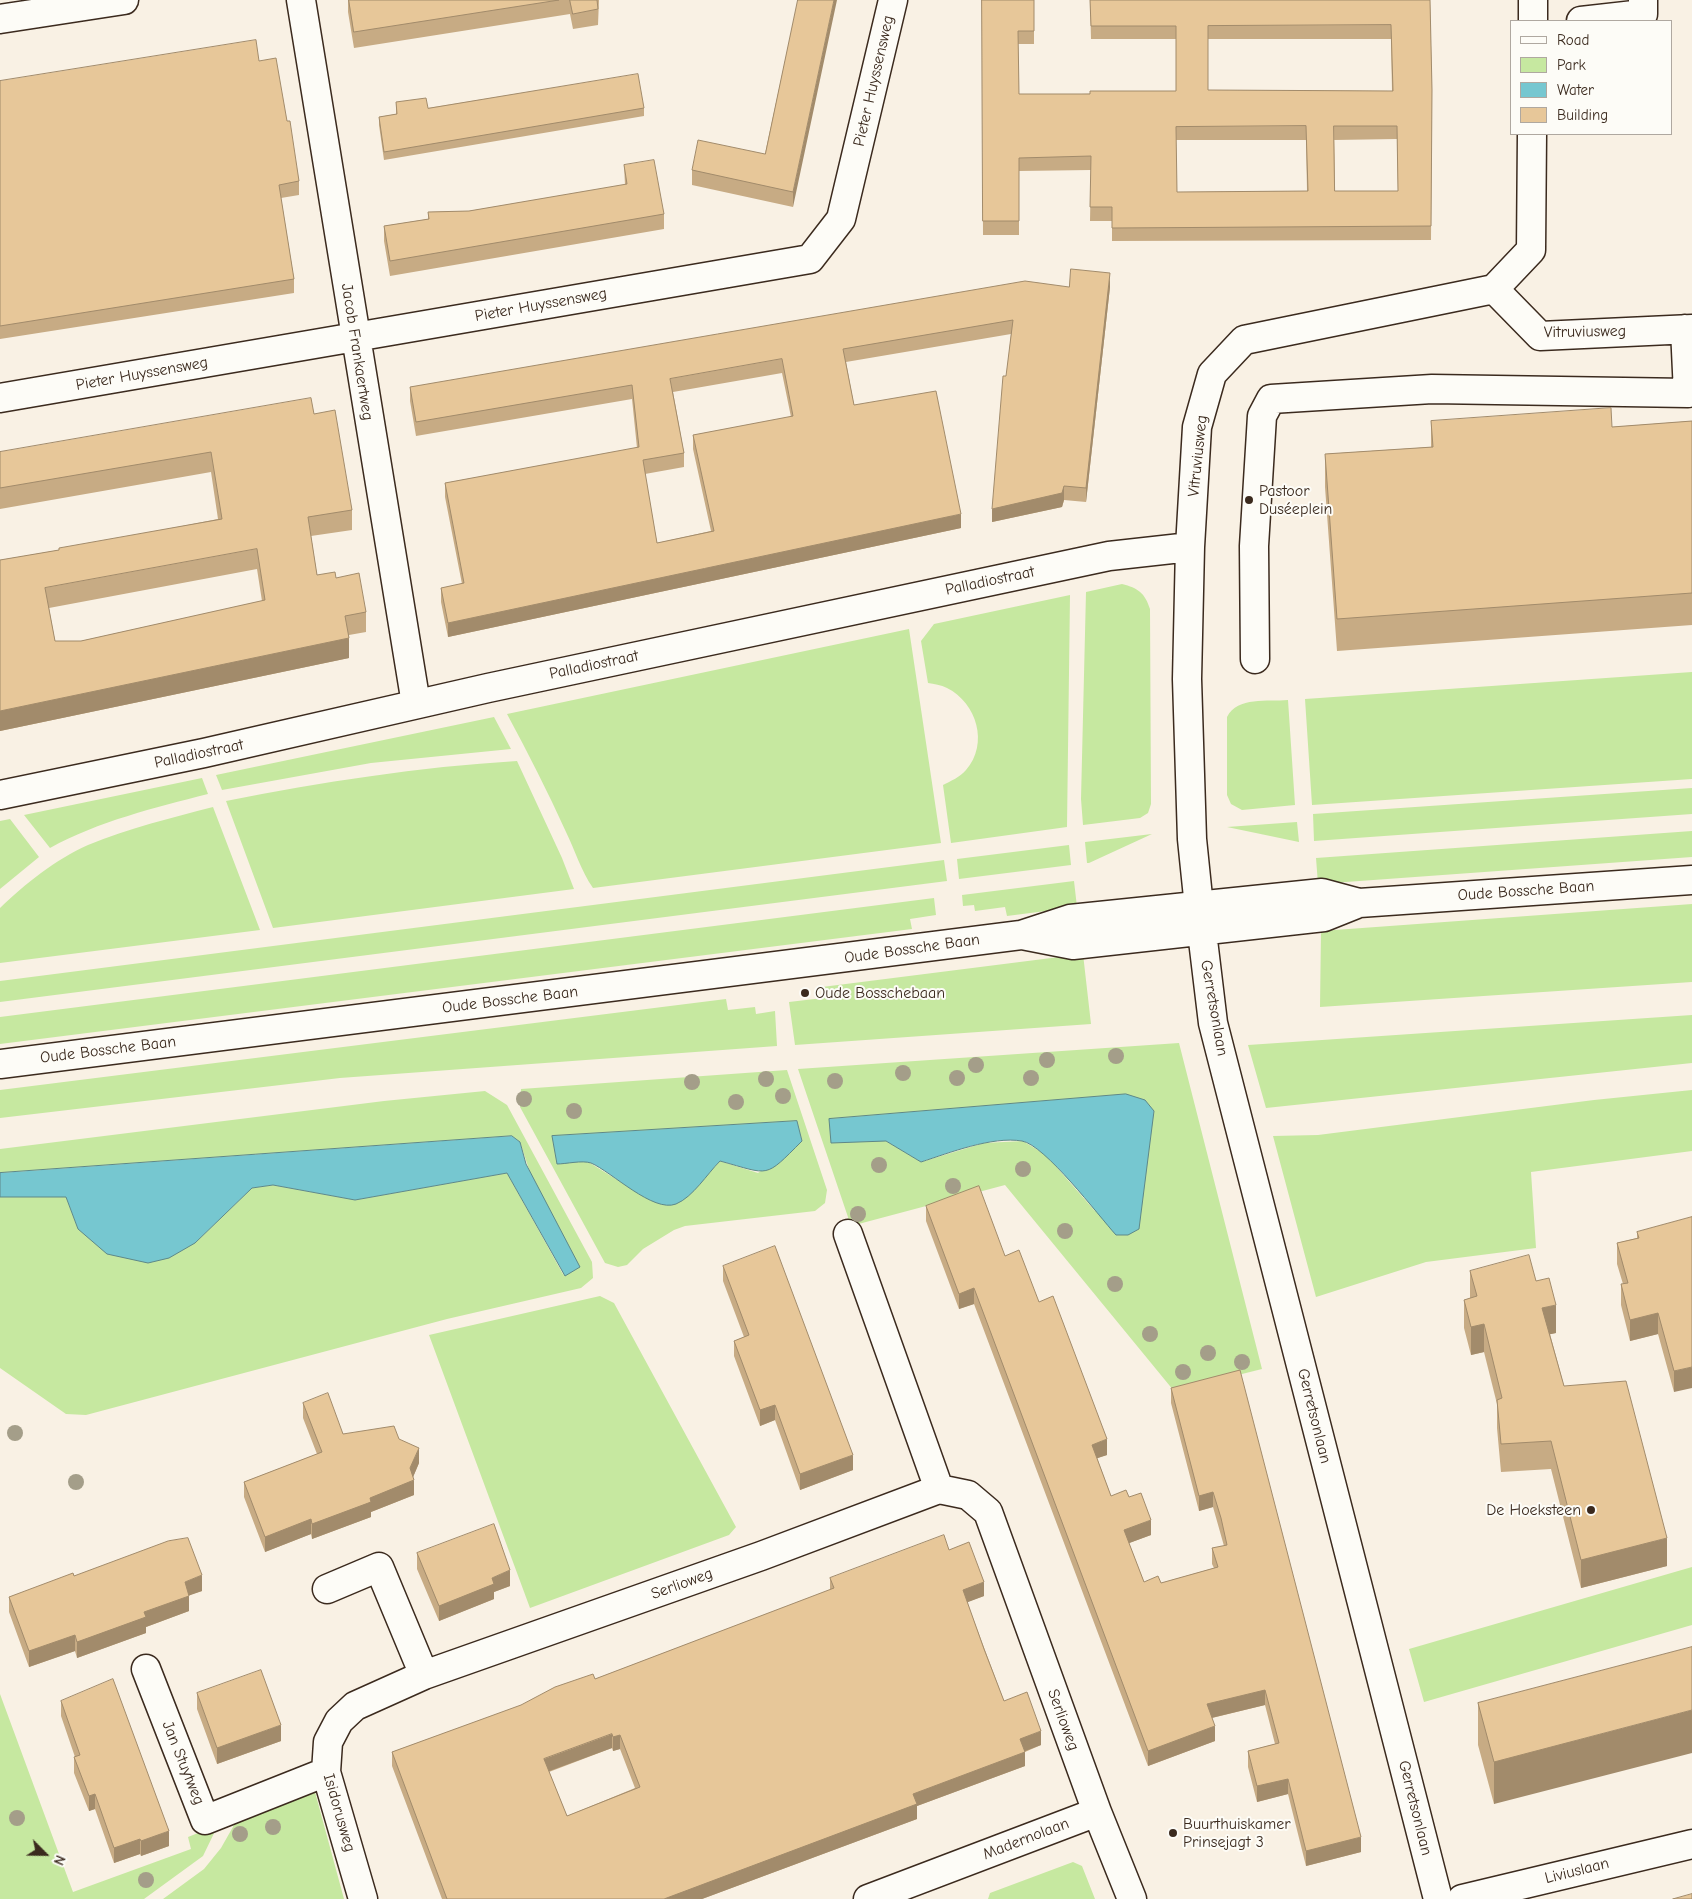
<!DOCTYPE html>
<meta charset="utf-8">
<style>
body{margin:0}
#map{position:relative;width:1692px;height:1899px;overflow:hidden;background:#f9f1e4;font-family:"Comic Neue",sans-serif}
canvas{display:block}
.legend{position:absolute;left:1510px;top:20px;width:162px;height:115px;box-sizing:border-box;background:#fdfcf7;border:1px solid #afa8a0;margin:0;padding:6px 9px;list-style:none;font-size:15px;color:#3b2a1e}
.legend li{display:flex;align-items:center;gap:10px;height:25px}
.legend b{width:25px;border:1px solid #afa8a0}
.north{position:absolute;left:20px;top:1829px;width:50px;height:50px;-webkit-text-stroke:4px #fdfcf7;paint-order:stroke;rotate:113deg;font-size:14px;font-weight:700;line-height:20px;text-align:center;color:#3b2a1e}
.north::after{content:'';display:block;margin:auto;width:18px;height:22px;background:#3b2a1e;clip-path:polygon(50% 0,100% 100%,50% 72%,0 100%)}
</style>
<div id="map">
<canvas width="1692" height="1899"></canvas>
<ul class="legend">
<li><b style="height:6px;background:#fdfcf7"></b>Road</li>
<li><b style="height:14px;background:#c6e8a0"></b>Park</li>
<li><b style="height:14px;background:#76c7d0"></b>Water</li>
<li><b style="height:14px;background:#e7c799"></b>Building</li>
</ul>
<div class="north">N</div>
</div>
<script>
const context = document.querySelector('canvas').getContext('2d');
context.lineJoin = 'round';
function fillPath(path, color) { context.fillStyle = color; context.fill(path, 'evenodd'); }
function stroke(path, color, width, dash) { context.strokeStyle = color; context.lineWidth = width; context.lineCap = dash ? 'butt' : 'round'; context.setLineDash(dash || []); context.stroke(path); }
function write(font, color, halo, rows, align = 'center') {
  context.font = font + ' "Comic Neue",sans-serif'; context.lineWidth = 4; context.setLineDash([]); context.textBaseline = 'middle'; context.strokeStyle = halo; context.fillStyle = color; for (const [text, x, y, turn = 0] of rows) {
    context.save(); context.translate(x, y); context.rotate((+turn || 0) * Math.PI / 180); context.textAlign = isNaN(turn) ? turn : align; if (halo) context.strokeText(text, 0, 0); context.fillText(text, 0, 0); context.restore();
  }
}
fillPath(new Path2D(`
 M1122 584C1138 588 1145 593 1150 609L1151 804 1148 813 1140 818 1083 825 1081 799 1086 592Z
 M1070 595 1067 827 951 843 943 785C951 781 960 777 966 770 989 744 977 703 947 688 941 685 934 684 928 683L921 641 934 624Z
 M909 629 941 843 593 888C581 871 575 850 566 832 548 792 528 753 507 714Z
 M1692 672V779L1312 805 1305 699Z
 M1288 700 1295 805 1242 810 1231 804 1227 795V717C1238 696 1267 702 1288 700Z
 M494 717 511 749 371 763 222 790 216 775Z
 M517 761 562 858 574 889 273 928 226 801C322 782 418 767 517 761Z
 M202 778 208 794C154 808 99 821 50 848L24 815Z
 M1692 788V814L1314 841 1313 814Z
 M213 807 260 930 0 963V908C25 884 56 859 88 845 129 828 171 818 213 807Z
 M10 819 39 857 0 889V821Z
 M1297 822 1299 842 1227 827Z
 M1692 831V857L1318 884 1316 858Z
 M1152 834 1089 863H1087L1085 842Z
 M1069 845 1071 865 959 879 957 859Z
 M944 860 947 881 0 1002V981Z
 M1074 881 1077 907 1007 916 1005 907 975 911 974 905 963 906 962 895Z
 M934 898 936 915 910 919 912 929 0 1044V1017Z
 M1692 904V982L1320 1007 1321 931Z
 M1083 954 1091 1024 795 1045 789 1002 823 998 822 987Z
 M726 999 728 1010 755 1007 756 1014 775 1011 777 1046 340 1078 0 1118V1090Z
 M1692 1015V1063L1266 1108 1248 1045Z
 M1179 1043 1262 1369 1174 1391 1005 1185 851 1226 798 1069ZM1154 1111 1152 1119 1095 1211 1046 1155 1023 1141 984 1143 921 1162 886 1141Z
 M787 1070 827 1190 825 1203 815 1211 685 1226 674 1230 643 1249 627 1265 618 1267 605 1263 520 1107 521 1089ZM797 1121 802 1141 758 1173 720 1161 687 1196 645 1197 590 1163Z
 M1692 1090V1151L1531 1172 1536 1248 1426 1262 1316 1297 1273 1136 1318 1135 1594 1100Z
 M485 1091 507 1105 592 1262 593 1278 581 1288 447 1319 86 1415 66 1414 0 1368V1197H66L78 1229 195 1243 252 1188 273 1185 355 1200 507 1173 564 1276 520 1142 512 1136 0 1173V1149L384 1101Z
 M600 1296 614 1303 736 1527 729 1535 530 1608 429 1335Z
 M1692 1567V1625L1424 1702 1409 1649Z
 M0 1694 73 1892 191 1849 188 1837 218 1825 203 1856 144 1899H0Z
 M315 1792 344 1899H163L204 1869 221 1848 238 1818Z
 M1073 1862 1082 1866 1095 1899H988L990 1893Z`), '#c6e8a0');
const water = new Path2D(`
 M1126 1094 1145 1100 1154 1111 1139 1229 1128 1235H1116C1098 1215 1045 1145 1022 1141 992 1136 949 1153 921 1162L886 1141 831 1143 829 1119Z
 M797 1121 802 1141C764 1179 771 1175 720 1161 707 1174 693 1197 676 1204 653 1213 612 1172 591 1163 582 1160 566 1164 557 1164L552 1136Z
 M512 1136 520 1142 526 1164 580 1267 565 1276 507 1173 355 1200 273 1185 252 1188 195 1243 169 1258 148 1263 107 1254 78 1229 66 1197H0V1173Z`);
fillPath(water, '#76c7d0');
stroke(water, '#5e8889', 1);
const minor = new Path2D(`
 M301 0 416 704
 M0 19 124 0
 M1533 21V0
 M1581 21 1643 14V0
 M1494 289 1540 336 1692 329
 M1494 289 1531 250 1532 134
 M0 398 810 259 841 219 893 0
 M1255 659 1254 546 1262 416 1271 399 1432 389 1688 393 1685 329
 M0 795 204 753 488 688 1109 556 1190 547
 M1199 907 1192 839 1187 679 1190 547 1197 427 1212 374 1244 340 1494 289
 M848 1234 939 1489
 M327 1589 379 1567 424 1675
 M146 1669 205 1820 326 1772
 M363 1899 326 1772 328 1742 339 1721 355 1706 424 1675 761 1556 939 1489 968 1495 988 1512 1097 1812
 M868 1899 1097 1812 1132 1899
 M1462 1899 1692 1844`);
const tertiary = new Path2D(`
 M1199 907 1213 1023 1438 1899
 M1022 935 1073 945 1324 917 1359 903
 M0 1064 1021 935 1070 919 1322 893 1359 903 1692 880`);
stroke(minor, '#3b2a1e', 31);
stroke(tertiary, '#3b2a1e', 31);
stroke(minor, '#fdfcf7', 28);
stroke(tertiary, '#fdfcf7', 28);
context.fillStyle = '#a49e89';
for (const [x, y] of [
 [1116,1056],
 [1047,1060],
 [976,1065],
 [903,1073],
 [957,1078],
 [1031,1078],
 [766,1079],
 [835,1081],
 [692,1082],
 [783,1096],
 [524,1099],
 [736,1102],
 [574,1111],
 [879,1165],
 [1023,1169],
 [953,1186],
 [858,1214],
 [1065,1231],
 [1115,1284],
 [1150,1334],
 [1208,1353],
 [1242,1362],
 [1183,1372],
 [15,1433],
 [76,1482],
 [17,1818],
 [273,1827],
 [240,1834],
 [146,1880]
]) { context.beginPath(); context.arc(x, y, 8, 0, 2 * Math.PI); context.fill(); }
fillPath(new Path2D(`
 M348 0H599L598 25 573 29 570 14 354 48 348 12Z
 M798 0 793 207 692 185V170L765 154Z
 M982 0H1034V44H1018L1019 94H1081L1176 91V39H1091L1090 0H1430L1432 90 1431 240 1112 241V221H1090L1091 170 1019 171V235H983ZM1208 39H1391L1392 91 1208 90ZM1397 139 1398 191H1335L1334 140ZM1176 140H1306L1307 191 1177 192Z
 M259 61 287 121 299 181V195L281 198 294 279V293L0 339V81Z
 M396 102 428 108H644V116L384 160 379 125V117L396 114Z
 M624 165 664 214V229L390 276 384 241V226L428 219V212L469 211 625 185Z
 M1069 287H1110L1086 502 1064 500 1062 507 992 522 1011 334 846 362 854 405 961 528 448 637 441 602V588L462 584 445 497V483L637 448 632 399 416 436 410 401V387ZM782 373 791 417 693 435V449L711 531 657 543 645 474 684 467V453L673 392Z
 M314 414 352 510V530L311 536 317 575 336 578 366 612V632L349 635V658L0 731V560L59 550 218 519 211 472 0 509V452ZM257 569 262 601 81 641H55L49 608Z
 M1431 421 1612 427 1692 421V625L1337 651 1325 487V454L1431 447Z
 M926 1206 1005 1256 1039 1302 1107 1455 1097 1458 1111 1496 1129 1497 1151 1535 1129 1543 1144 1582 1161 1583 1214 1568 1212 1564V1548L1224 1546 1213 1507 1199 1511 1171 1403V1388L1361 1852 1306 1866 1288 1794 1257 1802 1248 1767V1751L1275 1744 1265 1705 1212 1718 1215 1741 1148 1766 974 1304 959 1309 926 1221Z
 M1692 1217 1674 1392 1658 1334 1630 1341 1621 1305V1284H1623L1617 1264V1243L1637 1238V1232Z
 M723 1266 853 1470 800 1490 775 1420 760 1426 734 1356V1341L744 1337 723 1281Z
 M1470 1271 1536 1281 1556 1333 1550 1334 1564 1386 1667 1566 1581 1588 1551 1469 1501 1472 1497 1428V1404L1484 1352 1471 1355 1464 1328V1300L1470 1298Z
 M303 1403 343 1434 399 1439 419 1463 413 1477 414 1495 371 1512V1517L312 1539 311 1534 265 1552 244 1497V1482L317 1454 303 1418Z
 M949 1550 984 1596 967 1602 1004 1701 1041 1745 1025 1752V1766L917 1806V1819L702 1899H442L392 1766V1752L595 1679 830 1590V1578ZM612 1748 613 1751 620 1749 635 1788 567 1816 549 1772Z
 M417 1553 510 1586 494 1592V1599L439 1621 417 1569Z
 M74 1576 202 1591 189 1595V1611L146 1627V1633L77 1658 75 1651 29 1667 9 1612V1597Z
 M1692 1647 1494 1804 1478 1745V1703Z
 M197 1693 281 1741 217 1764 197 1709Z
 M61 1701 169 1846 141 1856 140 1854 114 1863 95 1809 89 1811 74 1773V1757H75L61 1716Z`), '#c7ab84');
fillPath(new Path2D(`
 M834 0H837L793 207V192Z
 M1110 273V287L1086 502V488Z
 M1064 486V500L1062 507 992 522V509Z
 M961 514V528L448 637V623Z
 M349 638V658L0 731V711Z
 M974 1288V1304L959 1309V1294Z
 M1556 1305V1333L1542 1336V1308Z
 M1658 1313V1334L1630 1341V1320Z
 M1484 1324V1352L1471 1355V1327Z
 M1692 1367V1388L1674 1392V1371Z
 M775 1405V1420L760 1426V1410Z
 M1107 1439V1455L1092 1460V1445Z
 M419 1448V1463L411 1482 414 1480V1495L371 1512V1517L312 1539V1524L370 1498 410 1468Z
 M853 1455V1470L800 1490V1474Z
 M1213 1492V1507L1199 1511V1496Z
 M311 1519V1534L265 1552V1537Z
 M1151 1520V1535L1124 1545V1530Z
 M1667 1538V1566L1581 1588V1560Z
 M510 1570V1586L494 1592V1599L439 1621V1606L492 1578Z
 M202 1575V1591L185 1597V1582Z
 M984 1582V1596L963 1604V1590Z
 M189 1596V1611L146 1627V1633L77 1658V1642L144 1612Z
 M75 1635V1651L29 1667V1651Z
 M1265 1690V1705L1207 1719V1704Z
 M1692 1710V1753L1494 1804V1762Z
 M281 1725V1741L217 1764V1748Z
 M1215 1726V1741L1148 1766V1751Z
 M1041 1731V1745L1020 1753V1739Z
 M612 1734V1748L544 1773V1759Z
 M620 1735V1749L613 1751V1737Z
 M1025 1752V1766L917 1806V1819L702 1899H664L913 1794Z
 M1288 1779V1794L1257 1802V1786Z
 M95 1794V1809L89 1811V1796Z
 M169 1831V1846L141 1856V1841Z
 M1361 1837V1852L1306 1866V1851Z
 M140 1839V1854L114 1863V1848Z`), '#a28b6b');
const building = new Path2D(`
 M349 0H559L354 32Z
 M570 0H597L598 9 573 14Z
 M798 0H834L793 192 692 170 698 140 765 154Z
 M982 0H1034V31H1018L1019 94H1090V91H1176V26H1091L1090 0H1430L1432 90 1431 226 1112 228V207H1090L1091 156 1019 158V221H983ZM1391 25 1393 91 1208 90V26ZM1306 126 1308 191 1177 192 1176 127ZM1334 126H1397L1398 191H1335Z
 M256 40 259 61 276 58 287 121H290L299 181 279 185 294 279 0 326V81Z
 M638 74 644 108 384 152 379 117 397 114 396 102 426 98 428 108Z
 M654 160 664 214 390 261 384 226 429 219 428 212 469 211 627 184 624 165Z
 M1071 269 1110 273 1086 488 1064 486 1062 493 992 509 1003 376H1006L1013 320 843 349 854 405 936 391 961 514 448 623 441 588 464 583 445 483 639 447 632 385 416 422 410 387 1025 281 1069 287ZM782 359 793 416 693 435 714 531 657 543 643 460 684 453 670 379Z
 M311 398 314 414 335 410 352 510 308 517 317 575 335 572 336 578 359 573 366 612 345 616 349 638 0 711V560L59 550V548L222 519 211 452 0 488V452ZM257 549 265 600 81 641H55L45 588Z
 M1611 408 1612 427 1692 421V593L1337 619 1325 454 1433 447 1431 421Z
 M979 1186 1005 1256 1019 1250 1039 1302 1053 1296 1107 1439 1092 1445 1111 1496 1126 1490 1129 1497 1141 1493 1151 1520 1124 1530 1144 1582 1158 1576 1161 1583 1218 1567 1212 1548 1227 1545 1221 1518 1213 1492 1199 1496 1171 1388 1240 1370 1361 1837 1306 1851 1288 1779 1257 1786 1248 1751 1279 1743 1265 1690 1207 1704 1215 1726 1148 1751 974 1288 959 1294 926 1206Z
 M1692 1217V1367L1674 1371 1658 1313 1630 1320 1621 1284 1628 1283 1617 1243 1639 1238 1637 1232Z
 M775 1246 853 1455 800 1474 775 1405 760 1410 734 1341 749 1335 723 1266Z
 M1529 1255 1536 1281 1549 1278 1556 1305 1542 1308 1564 1386 1626 1381 1667 1538 1581 1560 1551 1441 1501 1444 1497 1400 1502 1398 1484 1324 1471 1327 1464 1300 1477 1296 1470 1271Z
 M328 1393 343 1434 394 1426 399 1439 419 1448 410 1468 414 1480 370 1498 371 1502 312 1524 311 1519 265 1537 244 1482 322 1452 303 1403Z
 M494 1524 510 1570 492 1578 494 1584 439 1606 417 1553Z
 M944 1535 949 1550 969 1542 984 1582 963 1590 984 1649 1004 1701 1027 1692 1041 1731 1020 1739 1025 1752 913 1794 917 1804 664 1899H447L392 1752 521 1705 555 1687 593 1674 595 1679 834 1588 830 1578ZM612 1734 613 1737 620 1735 640 1787 567 1816 544 1759Z
 M188 1538 202 1575 185 1582 189 1596 144 1612 146 1617 77 1642 75 1635 29 1651 9 1597 73 1573 74 1576 168 1541Z
 M1692 1647V1710L1494 1762 1478 1703Z
 M261 1670 281 1725 217 1748 197 1693Z
 M113 1679 169 1831 141 1841 140 1839 114 1848 95 1794 89 1796 74 1757 80 1755 61 1701Z
 M1692 1894V1899H1673Z`);
fillPath(building, '#e7c799');
stroke(building, '#a28b6b', 1);
for (const [x, y, r, color] of [
 [1249,500,5,"#3b2a1e"],
 [805,993,5,"#3b2a1e"],
 [1591,1510,5,"#3b2a1e"],
 [1173,1833,5,"#3b2a1e"]
]) { const dot = new Path2D(); dot.arc(x, y, r, 0, 2 * Math.PI); context.fillStyle = color; context.fill(dot); stroke(dot, '#fdfcf7', 2); }
write('16px', '#3b2a1e', '#fdfcf7', [
 ["Pieter Huyssensweg",874,81,-77],
 ["Pieter Huyssensweg",541,305,-10],
 ["Vitruviusweg",1585,332,-1],
 ["Jacob Frankaertweg",357,352,81],
 ["Pieter Huyssensweg",142,374,-10],
 ["Vitruviusweg",1198,456,-84],
 ["Palladiostraat",990,581,-12],
 ["Palladiostraat",594,665,-12],
 ["Palladiostraat",199,754,-12],
 ["Oude Bossche Baan",1526,891,-4],
 ["Oude Bossche Baan",912,949,-8],
 ["Oude Bossche Baan",510,1000,-7],
 ["Gerretsonlaan",1214,1008,80],
 ["Oude Bossche Baan",108,1050,-7],
 ["Gerretsonlaan",1314,1416,76],
 ["Serlioweg",682,1584,-20],
 ["Serlioweg",1063,1720,70],
 ["Jan Stuytweg",183,1763,68],
 ["Gerretsonlaan",1415,1808,76],
 ["Isidorusweg",339,1813,74],
 ["Madernolaan",1026,1839,-21],
 ["Liviuslaan",1577,1871,-14]
]);
write('16px', '#3b2a1e', '#fdfcf7', [
 ["Pastoor",1259,491],
 ["Duséeplein",1259,509],
 ["Oude Bosschebaan",815,993],
 ["De Hoeksteen",1581,1510,"right"],
 ["Buurthuiskamer",1183,1824],
 ["Prinsejagt 3",1183,1842]
], 'left');
</script>
